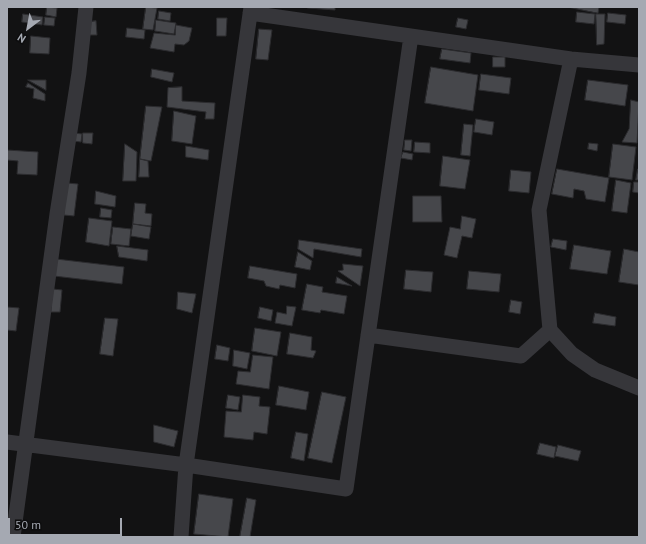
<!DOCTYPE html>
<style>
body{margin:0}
#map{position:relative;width:646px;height:544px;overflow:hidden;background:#121213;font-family:"PT Sans",sans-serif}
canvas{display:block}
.frame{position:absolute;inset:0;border:8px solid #a5a9b2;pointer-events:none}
.north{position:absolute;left:8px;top:8px;width:40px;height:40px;-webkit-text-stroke:3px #0d0d0e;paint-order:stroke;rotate:212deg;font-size:11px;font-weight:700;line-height:16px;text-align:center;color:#a5a9b2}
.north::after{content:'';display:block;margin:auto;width:14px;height:18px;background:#a5a9b2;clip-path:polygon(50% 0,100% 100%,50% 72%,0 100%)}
.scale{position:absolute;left:8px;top:518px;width:114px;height:18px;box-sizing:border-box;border:2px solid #a5a9b2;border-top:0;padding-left:5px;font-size:12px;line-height:14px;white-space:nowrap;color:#a5a9b2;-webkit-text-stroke:3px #0d0d0e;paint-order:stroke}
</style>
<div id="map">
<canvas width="646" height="544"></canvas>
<div class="frame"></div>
<div class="north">N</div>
<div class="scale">50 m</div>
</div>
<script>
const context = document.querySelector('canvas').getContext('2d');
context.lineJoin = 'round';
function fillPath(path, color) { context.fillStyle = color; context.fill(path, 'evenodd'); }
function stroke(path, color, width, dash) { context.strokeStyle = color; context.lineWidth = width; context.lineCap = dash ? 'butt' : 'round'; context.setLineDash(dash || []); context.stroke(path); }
const building = new Path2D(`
 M47 7 57 8 56 17 46 15Z
 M146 7 157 8 153 30 143 29Z
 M309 7H335V10L308 8Z
 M568 7H599L598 13Z
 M159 11 171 13 170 21 158 19Z
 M577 12 595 14 594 24 576 22Z
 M608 13 626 15 625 24 607 22Z
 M23 14 43 17 42 25 22 22Z
 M596 14H605L604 44 597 45Z
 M45 17 55 18 54 26 44 25Z
 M217 18H227L226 36H217Z
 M458 18 468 20 466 29 456 27Z
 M156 20 176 23 174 34 155 31Z
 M96 21 97 35H88V22Z
 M176 25 192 28 189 41 184 45 175 44 174 52 150 48 154 33 175 35Z
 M127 28 145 30 144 39 126 37Z
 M259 29 272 30 268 60 256 59Z
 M31 36 50 38 49 54 30 53Z
 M442 49 471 53 470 63 440 59Z
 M493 57H505V67H493Z
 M431 67 478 75 473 111 425 103Z
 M152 69 174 73 172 82 151 77Z
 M481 74 511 78 509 94 479 90Z
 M28 80H46V90Z
 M588 80 628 85 625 106 585 100Z
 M28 83 45 94V101L33 98 34 89 26 87Z
 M182 87V101L215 103 214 119H205L206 112 167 107 168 88Z
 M631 100 639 102 637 143 622 142 629 129Z
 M146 106 162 107 151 161 140 159Z
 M174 111 196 116 192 144 172 141Z
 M476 119 494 122 492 135 474 132Z
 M464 124 473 125 470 156 461 155Z
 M74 133 82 134 81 142 73 141Z
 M83 133H93L92 144 83 143Z
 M405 140H412L411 151 404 150Z
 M415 142 430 143V153L414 152Z
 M589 143 598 144 597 151 588 149Z
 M125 144 137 152 136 181H123Z
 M613 144 636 147 632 180 609 177Z
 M186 146 209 150 208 160 186 157Z
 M7 150 38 152 37 175 17 174 18 161 7 160Z
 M403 152 413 154 412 160 401 158Z
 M443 156 470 160 465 189 440 186Z
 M140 159 148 161 149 177H139Z
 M557 169 609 178 605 202 586 199 584 191 574 189 573 198 552 194Z
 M638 169H639V180H636Z
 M511 170 531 172 529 193 509 191Z
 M616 180 631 183 627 213 612 211Z
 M634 182H639V193L633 192Z
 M67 183 78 184 74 216 64 215Z
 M96 191 116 196 115 207 95 204Z
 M413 196H441L442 222H413Z
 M135 203 146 204 145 213 152 214 151 226 133 224Z
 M101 208 112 210 111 218 100 217Z
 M462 216 476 219 472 238 462 236 457 258 444 255 450 227 460 229Z
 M89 218 112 221 109 246 86 242Z
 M133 224 151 227 149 239 131 236Z
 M113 227 131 229 129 246 111 244Z
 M553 239 567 241 566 250 551 247Z
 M299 240 362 249 361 257 314 249 313 258 298 249Z
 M574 245 611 251 607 274 570 269Z
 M117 246 148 250 147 261 119 257Z
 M624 249 639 252V285L619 282Z
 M298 252 312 261 310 270 295 267Z
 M56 259 124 267 122 284 54 276Z
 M343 264 363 266 360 286 338 271 343 270Z
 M250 266 297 274 295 288 280 285 279 289 266 286 264 281 248 278Z
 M406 270 433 272 431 292 404 289Z
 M469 271 501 274 499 292 467 289Z
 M337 277 352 286 336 283Z
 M307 284 323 287 322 292 347 296 344 314 321 310 320 313 302 310Z
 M53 289 62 290 60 312H51Z
 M178 292 196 294 192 313 177 309Z
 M511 300 522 302 520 314 509 312Z
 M287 306 296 307 292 326 275 323 277 312 286 314Z
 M7 307 19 308 16 331 7 330Z
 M260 307 273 310 271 321 258 318Z
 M595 313 616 317 615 326 593 323Z
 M105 318 118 319 113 356 100 354Z
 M255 328 281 332 277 356 252 351Z
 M290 333 312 337 311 350 316 351 313 358 287 354Z
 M217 345 230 348 228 361 215 359Z
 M234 350 250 353 247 369 233 366Z
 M253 355 273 357 269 389 236 384 238 371 250 372Z
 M279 386 309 392 306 410 276 405Z
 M322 392 346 397 332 463 308 458Z
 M228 395 240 397 238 410 226 408Z
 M243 395 260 397 259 406 270 407 267 434 254 432 253 440 224 437 226 411 241 412Z
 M154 425 178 431 174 447 154 442Z
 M296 432 308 434 304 461 291 458Z
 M540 443 556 447 554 458 537 454Z
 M558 445 581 451 578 461 555 456Z
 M199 494 233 499 228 537 194 534Z
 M247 498 256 500 250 537H240Z`);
fillPath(building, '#46474b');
stroke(building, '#2c2c2f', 1);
stroke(new Path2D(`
 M250 13 571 59 639 65
 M550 330 539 210 571 59
 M368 335 521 356 550 330 572 354 595 370 639 388
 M7 442 186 465 346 489 411 36
 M13 537 57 214 79 73 86 7
 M181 537 186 465 251 7`), '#36363a', 15);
</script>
